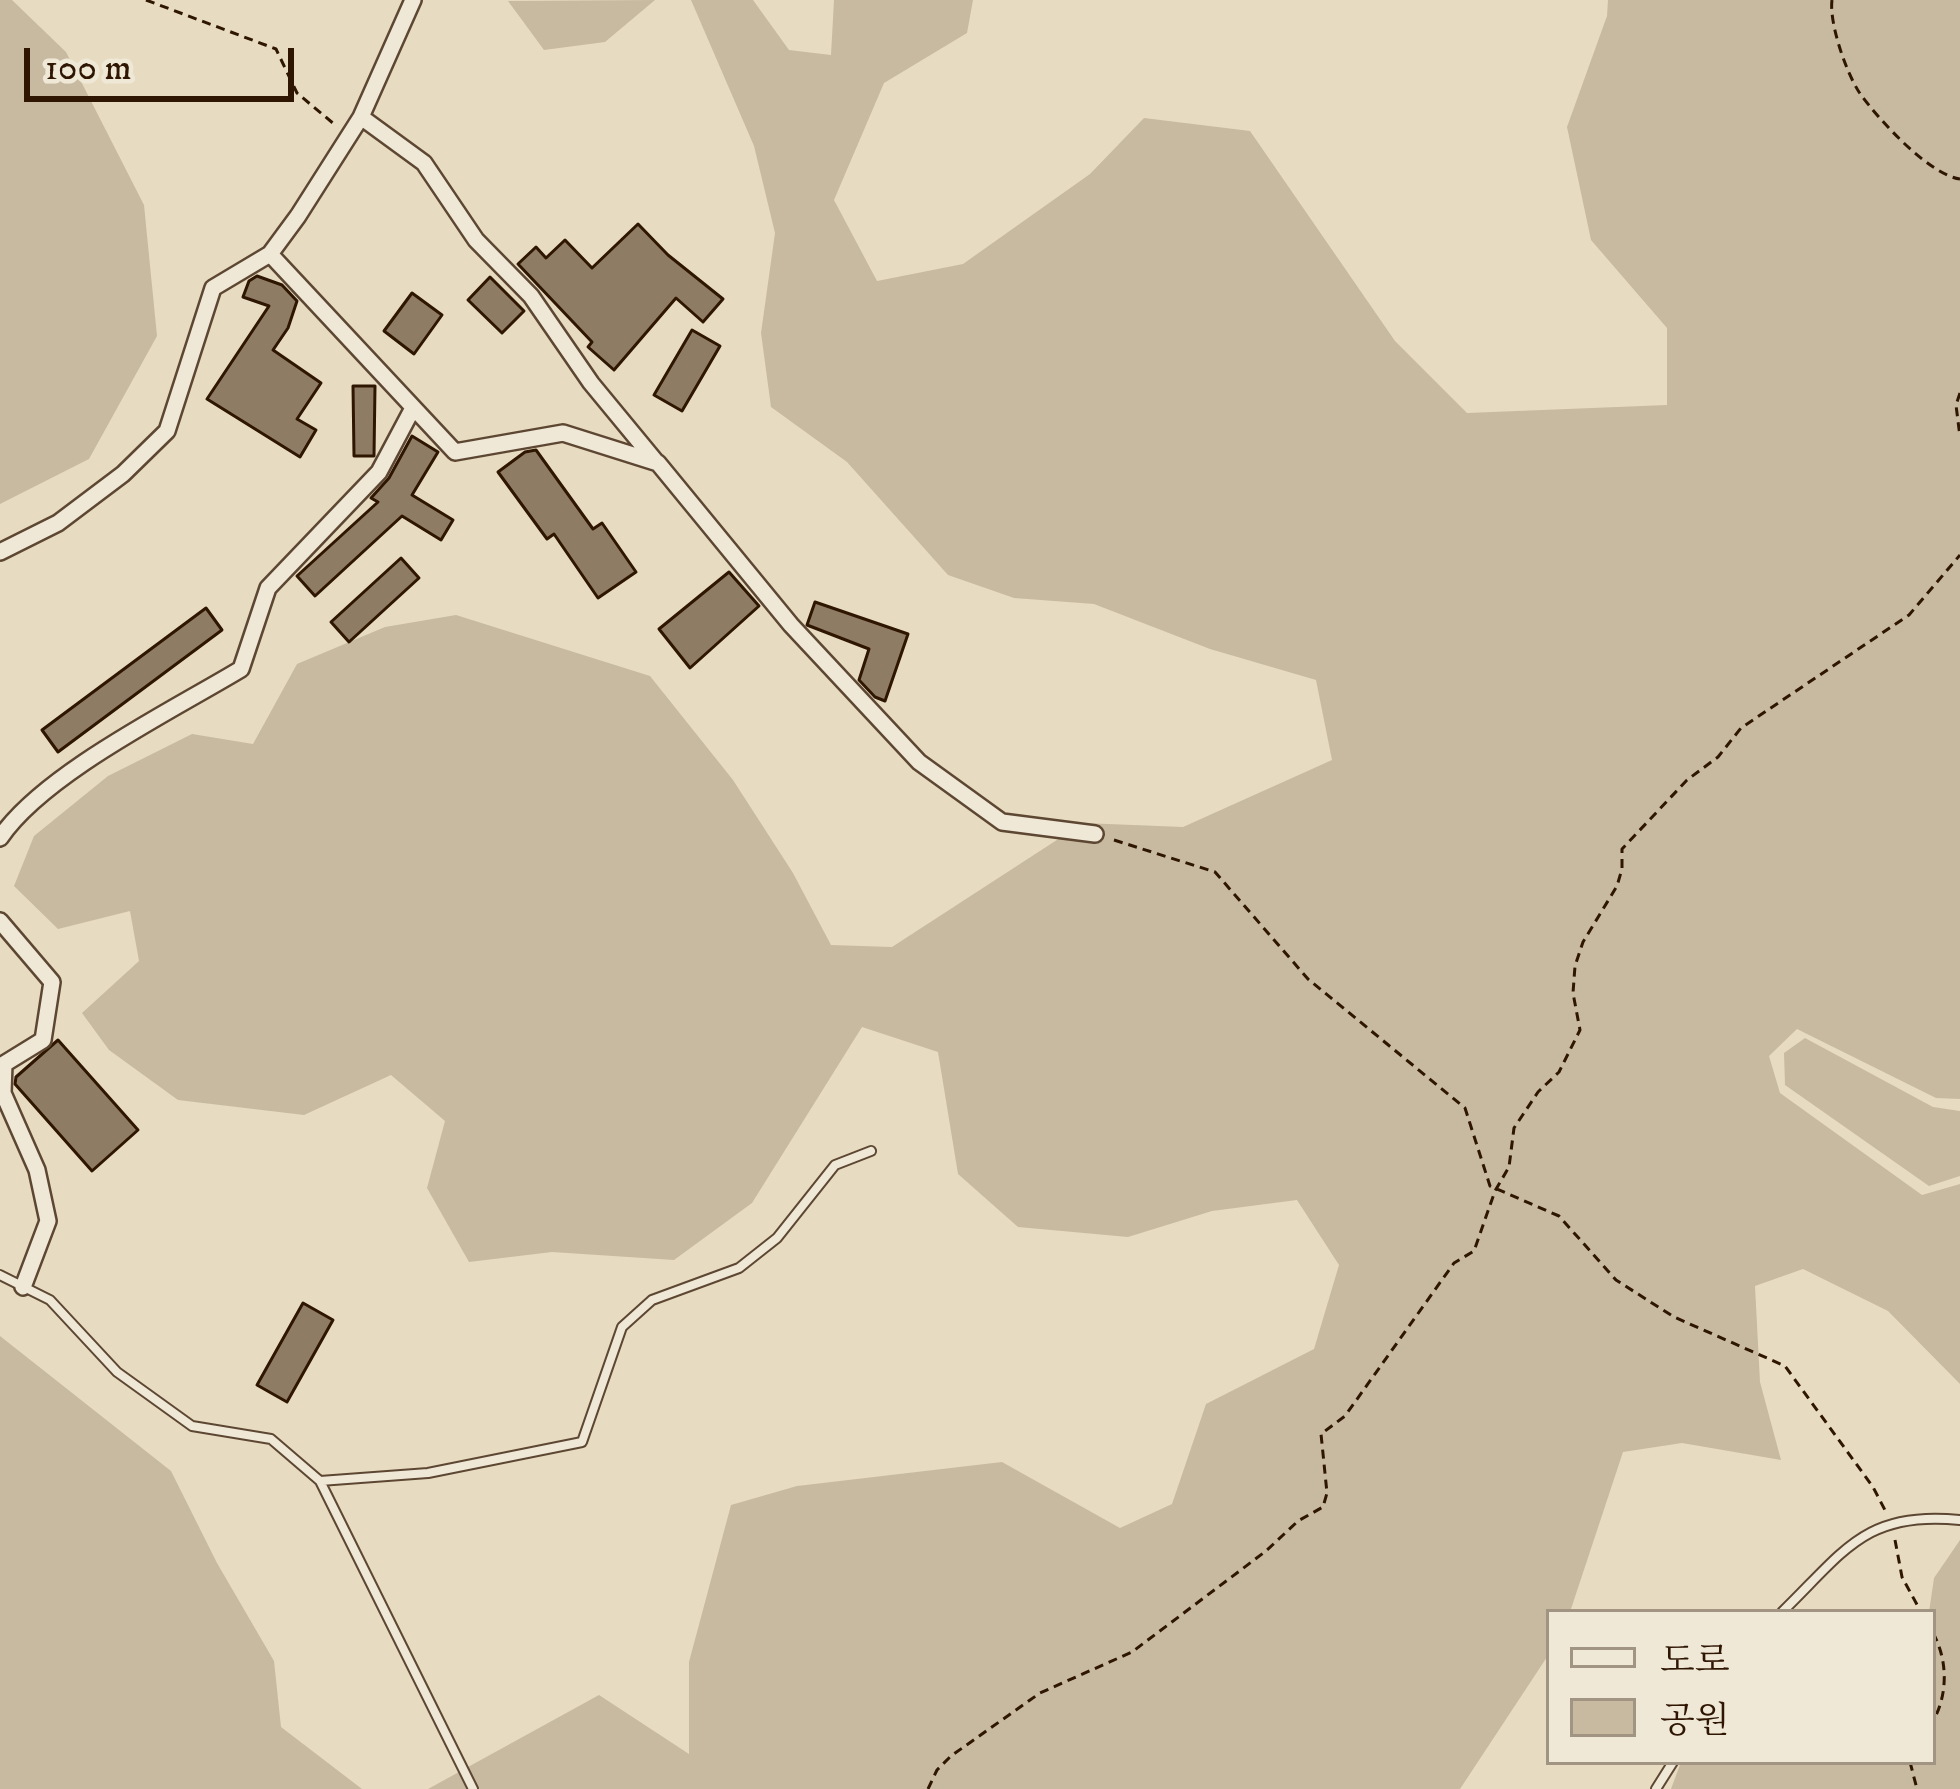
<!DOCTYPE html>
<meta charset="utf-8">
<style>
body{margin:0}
#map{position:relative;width:1960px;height:1789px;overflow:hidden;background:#e7dbc1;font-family:"IM FELL DW Pica","Noto Serif KR",serif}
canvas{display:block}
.legend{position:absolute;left:1546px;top:1609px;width:390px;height:156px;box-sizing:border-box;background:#efe8d7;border:3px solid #a29482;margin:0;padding:15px 21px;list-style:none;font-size:36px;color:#2f1602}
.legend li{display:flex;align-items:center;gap:24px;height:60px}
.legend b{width:60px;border:3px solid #a29482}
.scale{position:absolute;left:24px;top:48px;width:270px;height:54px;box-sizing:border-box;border:6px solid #2f1602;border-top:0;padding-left:15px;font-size:36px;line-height:42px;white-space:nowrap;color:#2f1602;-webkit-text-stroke:9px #efe8d7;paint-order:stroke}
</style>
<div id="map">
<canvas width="1960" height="1789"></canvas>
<ul class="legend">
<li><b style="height:15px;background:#efe8d7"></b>도로</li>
<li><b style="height:33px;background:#c8baa1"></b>공원</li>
</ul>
<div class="scale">100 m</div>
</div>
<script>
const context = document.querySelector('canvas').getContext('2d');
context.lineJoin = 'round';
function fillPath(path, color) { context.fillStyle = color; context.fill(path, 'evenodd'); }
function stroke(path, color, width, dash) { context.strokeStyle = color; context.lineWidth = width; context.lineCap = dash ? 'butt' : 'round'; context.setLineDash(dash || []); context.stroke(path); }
fillPath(new Path2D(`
 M0 0H12L66 52 144 205 157 336 89 459 0 504Z
 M655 0 605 42 544 50 508 1Z
 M691 0H753L789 50 831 55 834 0H973L967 33 884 83 834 200 877 281 963 264 1090 174 1144 118 1250 131 1395 341 1467 413 1667 405V328L1591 240 1567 127 1607 16 1608 0H1960V1099L1936 1098 1797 1029 1769 1056 1780 1093 1922 1195 1960 1184V1384L1888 1311 1803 1269 1755 1286 1760 1382 1781 1460 1682 1443 1623 1452 1570 1612H1549V1654L1460 1789H428L599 1695 689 1754V1662L731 1505 797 1486 1002 1462 1120 1528 1172 1504 1206 1404 1314 1349 1339 1265 1297 1200 1212 1211 1128 1237 1018 1227 958 1174 938 1052 862 1027 752 1203 674 1260 552 1252 469 1262 427 1188 445 1121 391 1075 304 1115 178 1100 109 1050 82 1013 139 961 130 911 58 929 14 886 34 836 108 776 192 734 253 744 297 664 385 627 456 615 650 676 733 780 793 873 831 945 892 947 1083 823 1183 827 1332 760 1316 680 1210 649 1094 604 1014 598 948 575 847 462 771 407 761 333 775 233 754 146Z
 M1805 1038 1933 1107 1960 1111V1176L1929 1186 1785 1085 1784 1053Z
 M0 1336 171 1471 217 1563 274 1661 281 1727 362 1789H0Z
 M1960 1540V1789H1671L1681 1762H1933V1612H1929L1934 1578Z`), '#c8baa1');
const building = new Path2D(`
 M638 224 668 255 723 299 703 322 676 298 614 370 588 347 592 342 518 264 536 247 546 258 565 240 592 268Z
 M257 276 282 285 297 301 288 328 273 350 321 383 297 419 316 430 300 457 207 399 269 306 243 297 249 281Z
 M490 277 524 311 502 333 468 300Z
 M412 293 442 315 414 354 384 331Z
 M692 330 720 346 682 411 654 395Z
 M353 386H375L374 456H354Z
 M412 436 438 452 412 495 453 520 441 540 402 516 315 596 297 576 378 502 371 498 389 478Z
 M536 450 593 529 602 523 636 572 598 598 554 534 547 539 498 472 525 452Z
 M401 558 419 578 349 642 331 622Z
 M729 572 759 606 690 668 659 629Z
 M815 602 908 634 885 701 875 697 859 680 869 649 807 625Z
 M206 608 222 630 58 752 42 730Z
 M58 1040 138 1130 92 1171 15 1084 16 1077Z
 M303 1303 333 1320 287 1402 257 1385Z`);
fillPath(building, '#8f7c65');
stroke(building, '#2f1602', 3);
const lane = new Path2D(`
 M0 1275 50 1300 117 1372 192 1426 271 1439 320 1481 473 1789
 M320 1481 428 1473 582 1442 622 1327 652 1300 739 1268 777 1238 835 1165 871 1151
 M1782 1612C1844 1552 1865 1510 1960 1520
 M1656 1789 1673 1762`);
const street = new Path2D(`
 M361 117 424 163 476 240 531 296 591 383 657 463
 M270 254 455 452 563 433 658 463 791 625 919 762 1002 822 1095 834
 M0 552 58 523 123 474 167 431 213 288 270 254 298 216 361 117 413 0
 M0 838C43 774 173 710 241 669L268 588 379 472 413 408
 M0 921 52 982 43 1040 4 1064 3 1093 37 1170 48 1221 23 1287`);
stroke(lane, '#5d4732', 12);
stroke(street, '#5d4732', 20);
stroke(new Path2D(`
 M146 0 276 49 297 93 334 124
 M1832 0C1829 23 1846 72 1859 92 1877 118 1929 175 1960 179
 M1960 393 1956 405 1960 437
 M1114 840 1215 872 1308 979 1465 1108 1490 1186 1559 1216 1616 1280 1674 1317 1785 1366 1873 1487 1887 1514
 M1895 1540 1902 1577 1921 1612
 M1933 1633C1948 1660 1948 1695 1933 1721
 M1910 1762 1917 1789
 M928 1789 937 1770 951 1756 1040 1693 1132 1652 1266 1551 1298 1521 1323 1507 1327 1493 1321 1434 1345 1416 1454 1263 1474 1251 1495 1191 1509 1167 1514 1128 1538 1092 1559 1072 1580 1030 1573 993 1575 966 1583 942 1617 886 1622 869V849L1687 780 1718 757 1741 728 1909 615 1960 555`), '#2f1602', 3, [9, 6]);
stroke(lane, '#efe8d7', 8);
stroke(street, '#efe8d7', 15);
</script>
